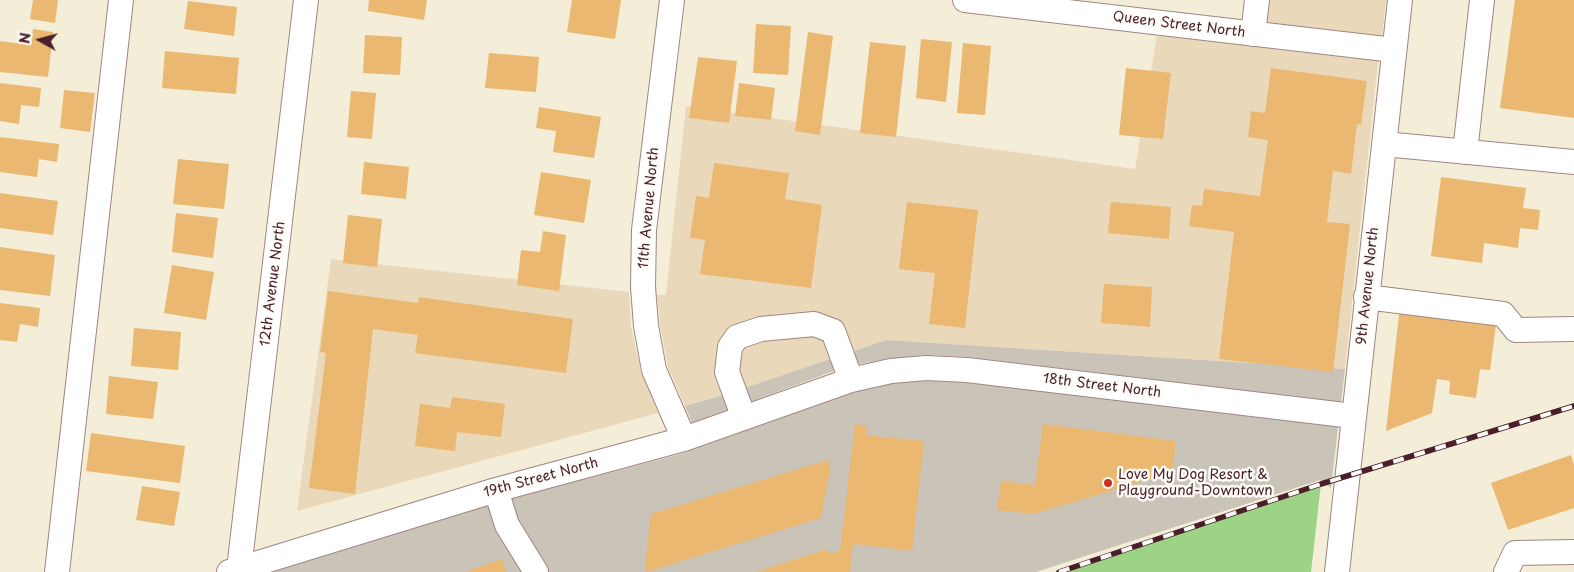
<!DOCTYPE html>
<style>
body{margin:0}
#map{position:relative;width:1574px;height:572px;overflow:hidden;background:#f4edd8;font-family:"Playpen Sans",sans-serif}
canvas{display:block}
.north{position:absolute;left:15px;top:15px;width:50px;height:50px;-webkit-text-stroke:4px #fdfcf7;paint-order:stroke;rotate:277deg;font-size:14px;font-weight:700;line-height:20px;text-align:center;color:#4a1f2b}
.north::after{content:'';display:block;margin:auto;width:18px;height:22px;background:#4a1f2b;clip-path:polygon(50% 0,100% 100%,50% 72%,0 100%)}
</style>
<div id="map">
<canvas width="1574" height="572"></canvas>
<div class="north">N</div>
</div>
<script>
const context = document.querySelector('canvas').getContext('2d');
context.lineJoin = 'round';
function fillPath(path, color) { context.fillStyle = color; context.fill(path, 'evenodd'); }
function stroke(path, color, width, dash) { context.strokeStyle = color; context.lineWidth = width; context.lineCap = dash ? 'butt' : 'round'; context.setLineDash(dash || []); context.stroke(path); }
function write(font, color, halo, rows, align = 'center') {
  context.font = font + ' "Playpen Sans",sans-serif'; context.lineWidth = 5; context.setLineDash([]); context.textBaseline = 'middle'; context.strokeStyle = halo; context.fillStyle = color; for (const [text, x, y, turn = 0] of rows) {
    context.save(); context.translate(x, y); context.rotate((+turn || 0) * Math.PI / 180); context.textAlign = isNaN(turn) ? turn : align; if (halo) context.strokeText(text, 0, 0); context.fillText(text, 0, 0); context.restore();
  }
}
fillPath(new Path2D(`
 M1251 0H1386L1382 36 1249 21Z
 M1157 35 1378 61 1345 369 886 340 727 394 685 406 668 367 660 325 657 295H666L686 106 1135 169Z
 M331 259 629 292 631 327 641 372 658 413 297 511Z`), '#ead8ba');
fillPath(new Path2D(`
 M886 340 1345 369 1341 402 968 357 927 355 887 359 859 364 834 371 692 423 685 406 727 394Z
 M927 380 966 382 1338 427 1331 488 1320 480 1036 572H272L501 501 677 455 855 392 893 383Z`), '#cac3b8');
fillPath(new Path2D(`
 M1321 484 1311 572H1059Z`), '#9dd384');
fillPath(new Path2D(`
 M33 0H58L55 23 30 19Z
 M369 0H427L424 20 368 11Z
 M572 0H621L615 39 567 32Z
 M1515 0H1574V118L1500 108Z
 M188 1 237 7 234 36 184 29Z
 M756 24 791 26 788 75 753 73Z
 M33 29 53 32 48 77 0 72V41L31 45Z
 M808 32 833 36 820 135 795 131Z
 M365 35 402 37 400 75 363 73Z
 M921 39 952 42 946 102 916 98Z
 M870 42 906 46 896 137 860 133Z
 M963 43 991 46 985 115 957 113Z
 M165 51 239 58 236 94 162 88Z
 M489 53 539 57 536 92 485 88Z
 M698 57 737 61 729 123 689 118Z
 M1126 68 1171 73 1163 139 1119 135Z
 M1271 68 1367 81 1361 125 1357 124 1351 174 1333 171 1327 222 1350 224 1333 372 1219 359 1234 232 1189 226 1192 205 1202 206 1204 189 1260 196 1268 140 1248 137 1251 111 1265 113Z
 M0 83 41 88 39 107 21 105 19 124 0 121Z
 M739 83 775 88 771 120 735 116Z
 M64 90 95 93 90 132 60 128Z
 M351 91 376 93 372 139 347 137Z
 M539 107 601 117 594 158 553 152 556 131 536 128Z
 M0 137 59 144 57 162 39 159 37 177 0 172Z
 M178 159 229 164 224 209 173 204Z
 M364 162 409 167 406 199 361 194Z
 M714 163 789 173 785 199 822 205 811 288 700 274 705 240 690 238 696 196 709 198Z
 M541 172 591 180 584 223 534 215Z
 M1441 177 1526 188 1523 208 1540 210 1538 230 1520 228 1518 248 1484 243 1482 263 1431 256Z
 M0 193 58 201 53 235 0 228Z
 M907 202 978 210 965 328 929 324 935 273 899 269Z
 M1111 202 1171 207 1169 239 1108 233Z
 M176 213 218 218 213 258 172 252Z
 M348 215 382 219 377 267 343 263Z
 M543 231 566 235 559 291 517 285 521 250 540 252Z
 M0 247 55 255 50 296 0 290Z
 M172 265 214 272 206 320 164 313Z
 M1104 284 1152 287 1150 327 1101 323Z
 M328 291 418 303 419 297 573 319 566 373 415 353 418 335 373 329 355 494 309 488 326 353 320 352Z
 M0 303 40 308 38 327 20 324 17 342 0 340Z
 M1400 306 1482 315 1481 324 1496 325 1490 370 1480 369 1476 398 1449 394 1450 381 1437 379 1432 413 1386 431Z
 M134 328 181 332 178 370 131 366Z
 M109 376 158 382 153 419 106 414Z
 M452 397 505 404 501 437 457 432 455 451 415 446 420 404 450 408Z
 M855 424 867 426 866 435 924 441 912 551 853 544 850 572H756L827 549 829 554 840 551Z
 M1043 424 1176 441 1172 473 1033 514 997 510 1001 481 1035 485Z
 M91 433 185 446 180 483 86 471Z
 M1571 455 1574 465V508L1508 530 1491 483Z
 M828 460 830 468 821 518 646 572 645 566 651 514Z
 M142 486 180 492 174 526 136 520Z
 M502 559 506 572H465Z`), '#eab870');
const minor = new Path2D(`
 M672 0 644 230 643 287 646 326 654 370 684 439
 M965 0 1394 50
 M1253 34 1257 0
 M1384 144 1574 162
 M1465 152 1482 0
 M1366 297 1503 314 1516 330 1574 329
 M744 418 727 372 730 347 737 337 761 329 814 324 833 331 851 380
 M496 490 507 525 536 572
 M239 569 306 0
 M57 572 121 0
 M229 572 496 490 684 439 851 380 891 371 926 368 967 370 1353 416
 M1337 572 1400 0
 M1506 572 1515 553 1574 552`);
stroke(minor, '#9f8682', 26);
stroke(minor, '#fff', 24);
const rail = new Path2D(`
 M1059 572 1321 484 1574 406`);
stroke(rail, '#4a1f2b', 5.5);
stroke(rail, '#fdfcf7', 4, [11]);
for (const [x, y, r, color] of [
 [1108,483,5,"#c8321e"]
]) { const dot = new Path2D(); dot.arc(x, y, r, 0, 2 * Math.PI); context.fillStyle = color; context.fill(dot); stroke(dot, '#fdfcf7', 2); }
write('14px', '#4a1f2b', '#fdfcf7', [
 ["Queen Street North",1179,25,7],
 ["11th Avenue North",649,208,-85],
 ["12th Avenue North",273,284,-83],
 ["9th Avenue North",1368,286,-84],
 ["18th Street North",1102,386,7],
 ["19th Street North",541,478,-15]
]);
write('14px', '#4a1f2b', '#fdfcf7', [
 ["Love My Dog Resort &",1118,475],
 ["Playground-Downtown",1118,491]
], 'left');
</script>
